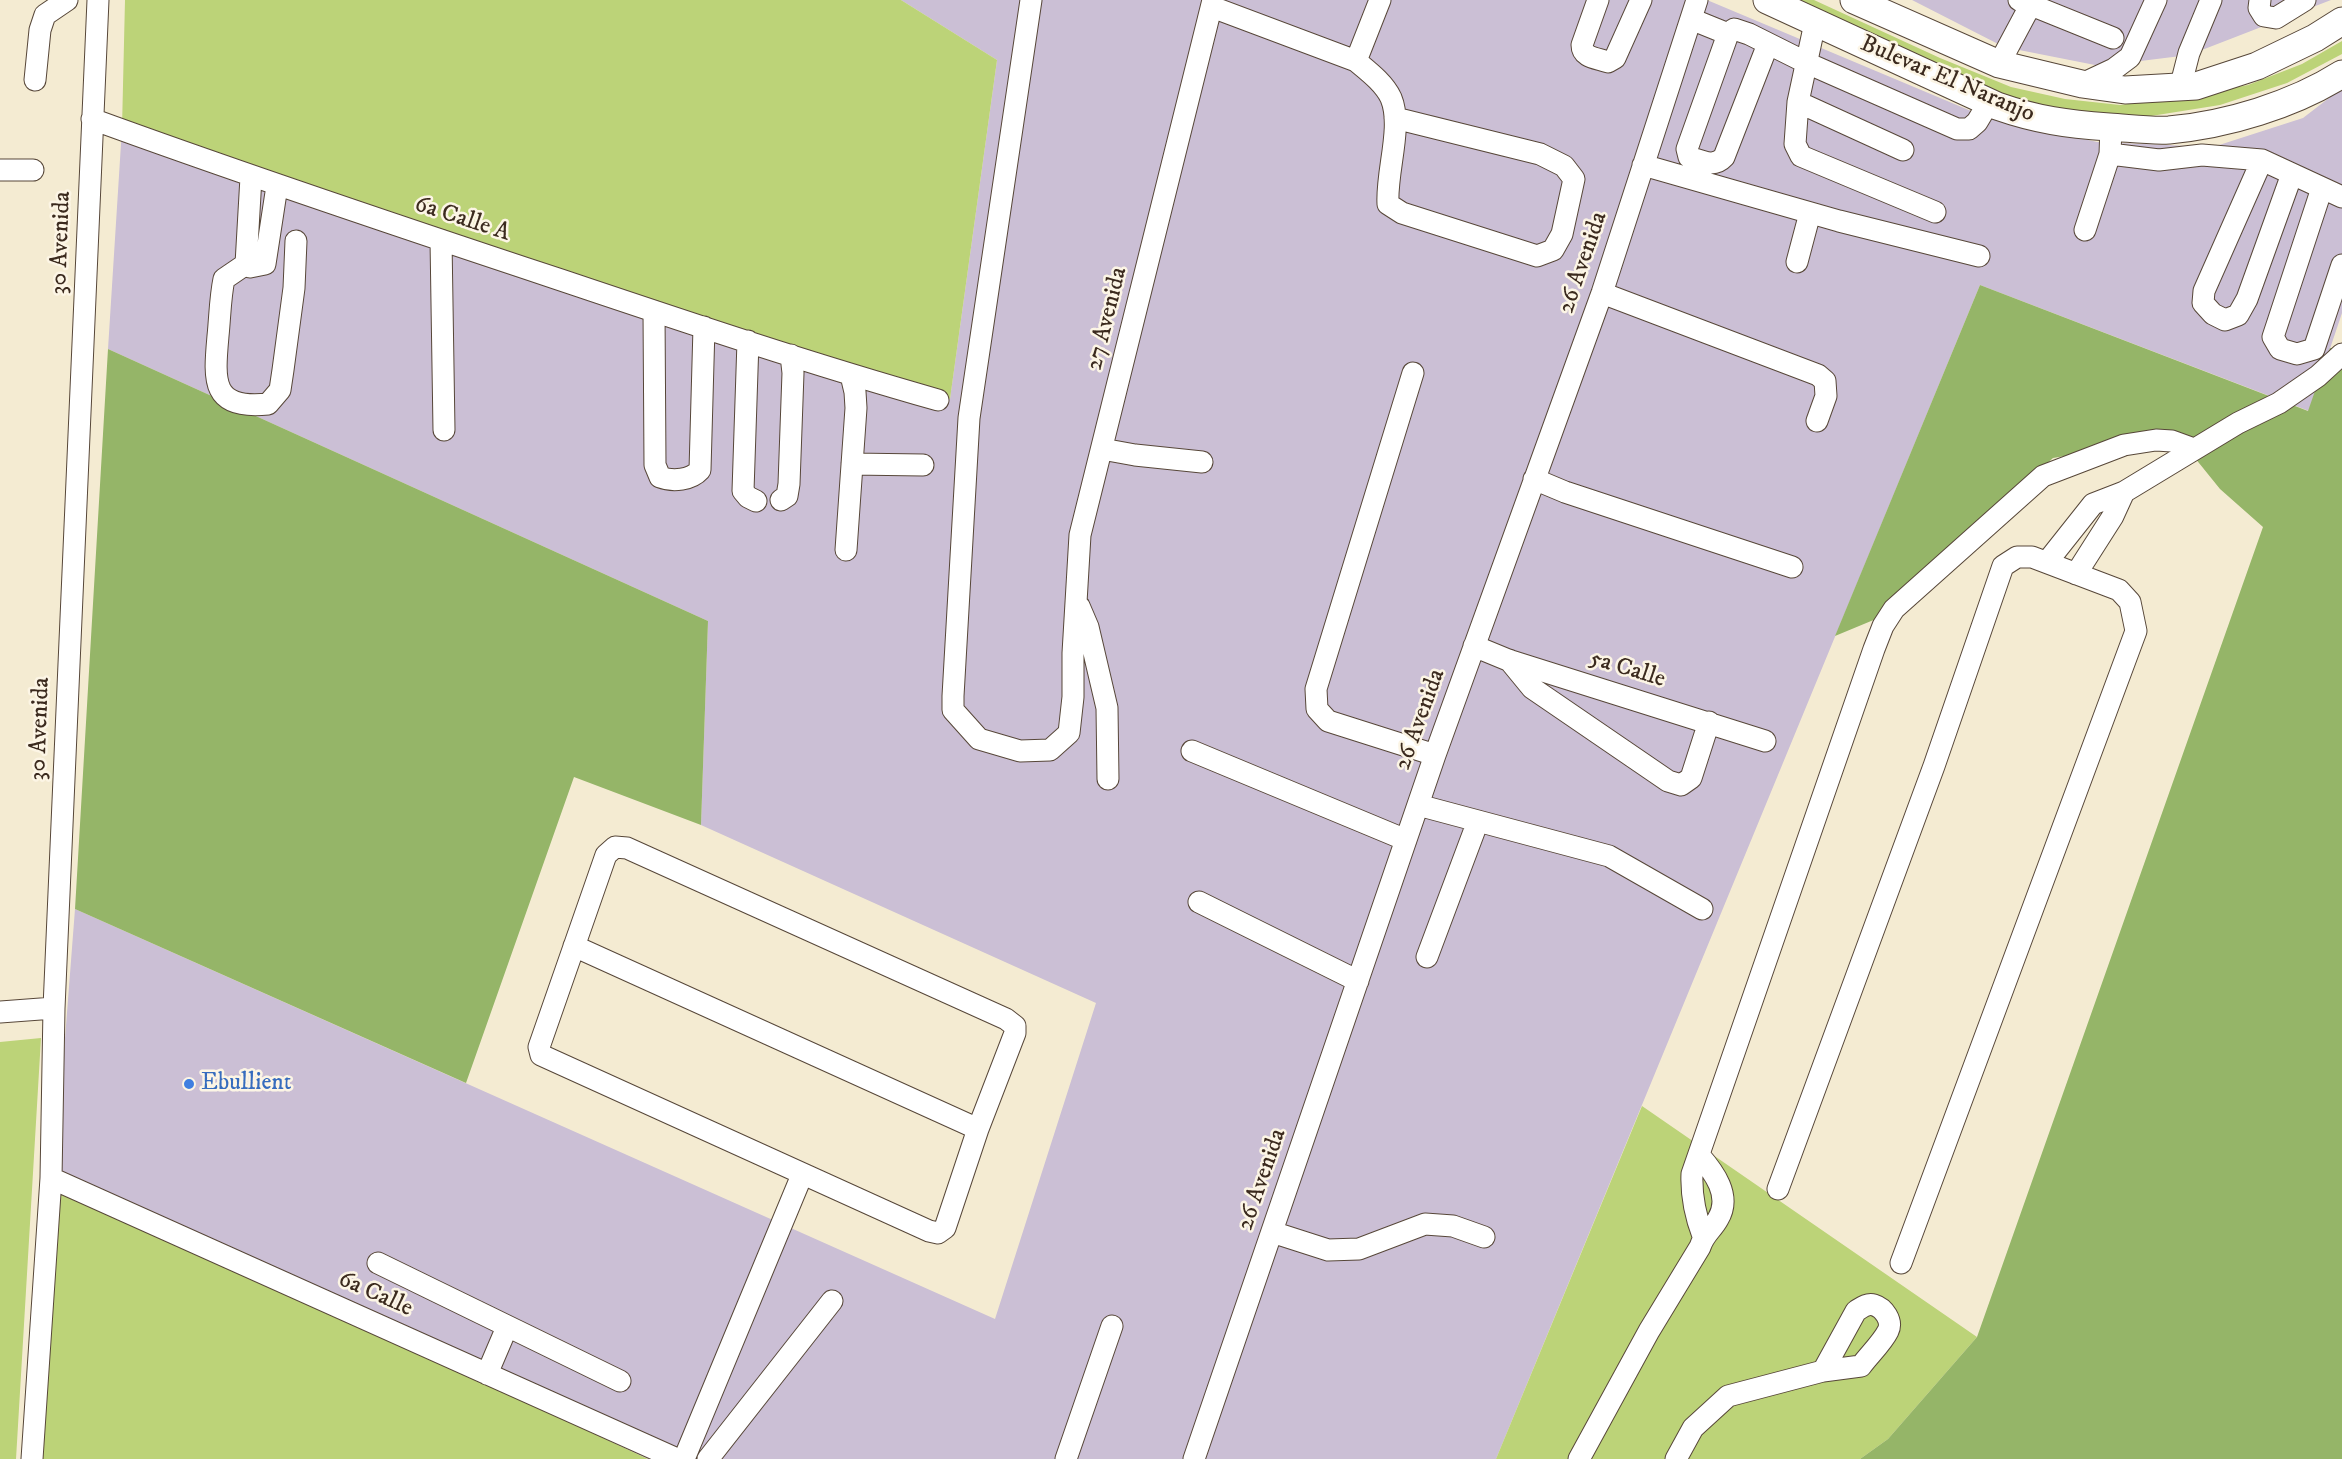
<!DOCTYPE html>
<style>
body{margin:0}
canvas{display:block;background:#f4ebd2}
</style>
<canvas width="2342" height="1459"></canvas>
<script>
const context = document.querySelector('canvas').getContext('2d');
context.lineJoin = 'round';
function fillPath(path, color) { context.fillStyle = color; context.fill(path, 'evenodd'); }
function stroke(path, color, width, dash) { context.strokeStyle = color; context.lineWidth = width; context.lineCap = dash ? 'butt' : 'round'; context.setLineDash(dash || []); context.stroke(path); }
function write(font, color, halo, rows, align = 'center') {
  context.font = font + ' "IM FELL DW Pica",serif'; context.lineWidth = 5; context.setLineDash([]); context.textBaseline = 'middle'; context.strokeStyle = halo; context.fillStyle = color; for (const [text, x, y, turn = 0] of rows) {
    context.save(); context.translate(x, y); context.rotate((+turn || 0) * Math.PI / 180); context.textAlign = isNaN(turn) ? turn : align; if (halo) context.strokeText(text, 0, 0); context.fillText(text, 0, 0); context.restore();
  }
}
fillPath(new Path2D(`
 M901 0H1707L1983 116 2097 142 2213 147 2303 118 2342 88V313L2309 411 1980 285 1496 1459H648L54 1181 75 909 995 1319 1096 1003 701 825 708 621 108 349 122 128 950 399 997 60Z
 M1912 0H2331L2189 55 2100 66 2004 47Z`), '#cbbfd5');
fillPath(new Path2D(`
 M125 0H901L997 60 950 399 122 128Z
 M1788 0H1814L1940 58 2011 87 2065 99 2120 105 2187 97 2248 85 2302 64 2342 41V54L2287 83 2220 105 2151 116 2093 115 2037 106 1999 93Z
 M41 1038 16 1459H0V1042Z
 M1642 1106 1977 1337 1888 1439 1860 1459H1496Z
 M54 1181 648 1459H43Z`), '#bcd378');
fillPath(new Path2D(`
 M1980 285 2308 411 2330 348H2342V1459H1860L1888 1439 1977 1337 2263 527 2220 489 2178 437 2053 458 1989 515 1888 614 1835 636Z
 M108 349 708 621 701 825 574 777 466 1083 75 909Z`), '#95b568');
const minor = new Path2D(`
 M1031 0 969 418 953 696V710L979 739 1020 751 1050 750 1069 733 1073 697V653L1080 535 1213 0
 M1598 0 1582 45C1582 58 1597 58 1608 62L1615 58 1641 0
 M2019 0 2113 38
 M2260 0 2259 8 2264 16 2276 18 2305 0
 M1212 7 1356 61C1368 71 1384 83 1391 98 1403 127 1386 171 1388 204L1402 213 1537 256 1553 250 1562 234 1574 179 1564 166 1540 154 1395 118
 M1691 19 1728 34
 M1815 23 1798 102 1795 144 1801 156 1935 212
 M1768 44 1724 157C1714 168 1702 161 1689 157L1687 149 1728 34 1734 29 1749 34 1807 63 1957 129H1969L1977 122 1989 102
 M1356 61 1380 0
 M1999 64 2030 6
 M35 80 40 30 45 15 67 0
 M2082 84 2114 69 2130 57 2156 0
 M2180 88 2189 53 2211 0
 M1798 102 1903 150
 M92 119C248 176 404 228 561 280 686 322 811 364 938 400
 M2111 127 2110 154 2159 160 2202 155 2262 160 2342 197
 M2262 160 2204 291 2203 303 2213 314 2225 320 2238 315 2247 299 2292 174
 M1643 165 1839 221 1979 256
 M0 170H33
 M2322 188 2273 337 2280 349 2297 354 2314 349 2342 265
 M2085 230 2110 154
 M441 240 444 430
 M1797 262 1810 213
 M246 264 224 279C220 298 220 317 218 336 214 381 211 410 268 404L280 390 283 370 294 288 296 241
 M246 264 250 267 265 264 277 186
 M246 264 251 177
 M1602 293 1818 375 1825 381 1826 396 1817 421
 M654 311 655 465 660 477C673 482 691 480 700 470L704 327
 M748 341 743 491 748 497 756 501
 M1413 373 1316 689 1317 709 1328 721 1435 755
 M1102 449 1135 455 1202 462
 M852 464 923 465
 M1534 479 1565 492 1792 567
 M781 500 787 496 789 484 793 373 791 355
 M846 550 856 408 855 392 851 375
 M2047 562 2093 504 2124 492 2238 423 2279 403 2318 376 2342 354
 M2076 574 2113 516 2124 492
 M1079 606 1088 627 1107 708 1108 779
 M1474 646 1508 660 1765 741
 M1509 660 1532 688 1668 781 1681 785 1691 778 1709 722
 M1192 751 1406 840
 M1418 805 1609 856 1702 909
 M615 847 627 848 1006 1019 1015 1026V1033L978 1129 945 1228 938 1233 929 1231 541 1055 539 1047 606 855Z
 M1199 902 1358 981
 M574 946 978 1129
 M1427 957 1478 821
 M0 1012 54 1008
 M51 1178 677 1459
 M1778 1189 1934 766 2003 566 2017 557H2032L2119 590 2130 602 2136 631 1901 1263
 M1272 1232 1328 1250 1359 1249 1425 1224 1453 1226 1484 1237
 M1703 1236C1695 1215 1691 1197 1692 1174L1874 649 1883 626 1894 609 2043 476 2124 445 2156 440 2172 441 2194 449
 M378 1263 620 1381
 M487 1374 507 1327
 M32 1459 51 1178 54 1008 98 0
 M684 1459 802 1175
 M708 1459 832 1301
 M1066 1459 1112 1326
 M1194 1459 1435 755 1602 293 1697 0
 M1579 1459 1649 1331 1700 1247C1704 1234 1712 1230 1718 1219 1732 1196 1714 1172 1699 1155
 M1676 1459 1693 1428 1728 1396 1823 1371 1861 1366C1869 1355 1882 1343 1888 1331 1893 1321 1884 1308 1874 1305 1867 1303 1861 1308 1856 1311L1823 1371`);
const major = new Path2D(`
 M1767 0 1997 106C2037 120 2067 124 2109 127 2128 128 2149 131 2169 130 2226 125 2293 105 2342 74
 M1854 0 1999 64 2082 84 2125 90 2196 86 2257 66 2315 38 2342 21`);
stroke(minor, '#574739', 23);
stroke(major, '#574739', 29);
stroke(minor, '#fff', 21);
stroke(major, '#fff', 27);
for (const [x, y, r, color] of [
 [189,1084,6,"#3f7fe0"]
]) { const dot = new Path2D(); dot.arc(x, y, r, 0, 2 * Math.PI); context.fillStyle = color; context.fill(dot); stroke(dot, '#fcf5e5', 2); }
write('24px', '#3b2a1e', '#fcf5e5', [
 ["Bulevar El Naranjo",1947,80,23],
 ["6a Calle A",462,220,18],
 ["30 Avenida",62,243,-88],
 ["26 Avenida",1584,263,-71],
 ["27 Avenida",1108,319,-76],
 ["5a Calle",1627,670,17],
 ["26 Avenida",1421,720,-70],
 ["30 Avenida",41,729,-88],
 ["26 Avenida",1263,1180,-71],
 ["6a Calle",375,1295,24]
]);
write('24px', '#366cbe', '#fcf5e5', [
 ["Ebullient",201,1084]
], 'left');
</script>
